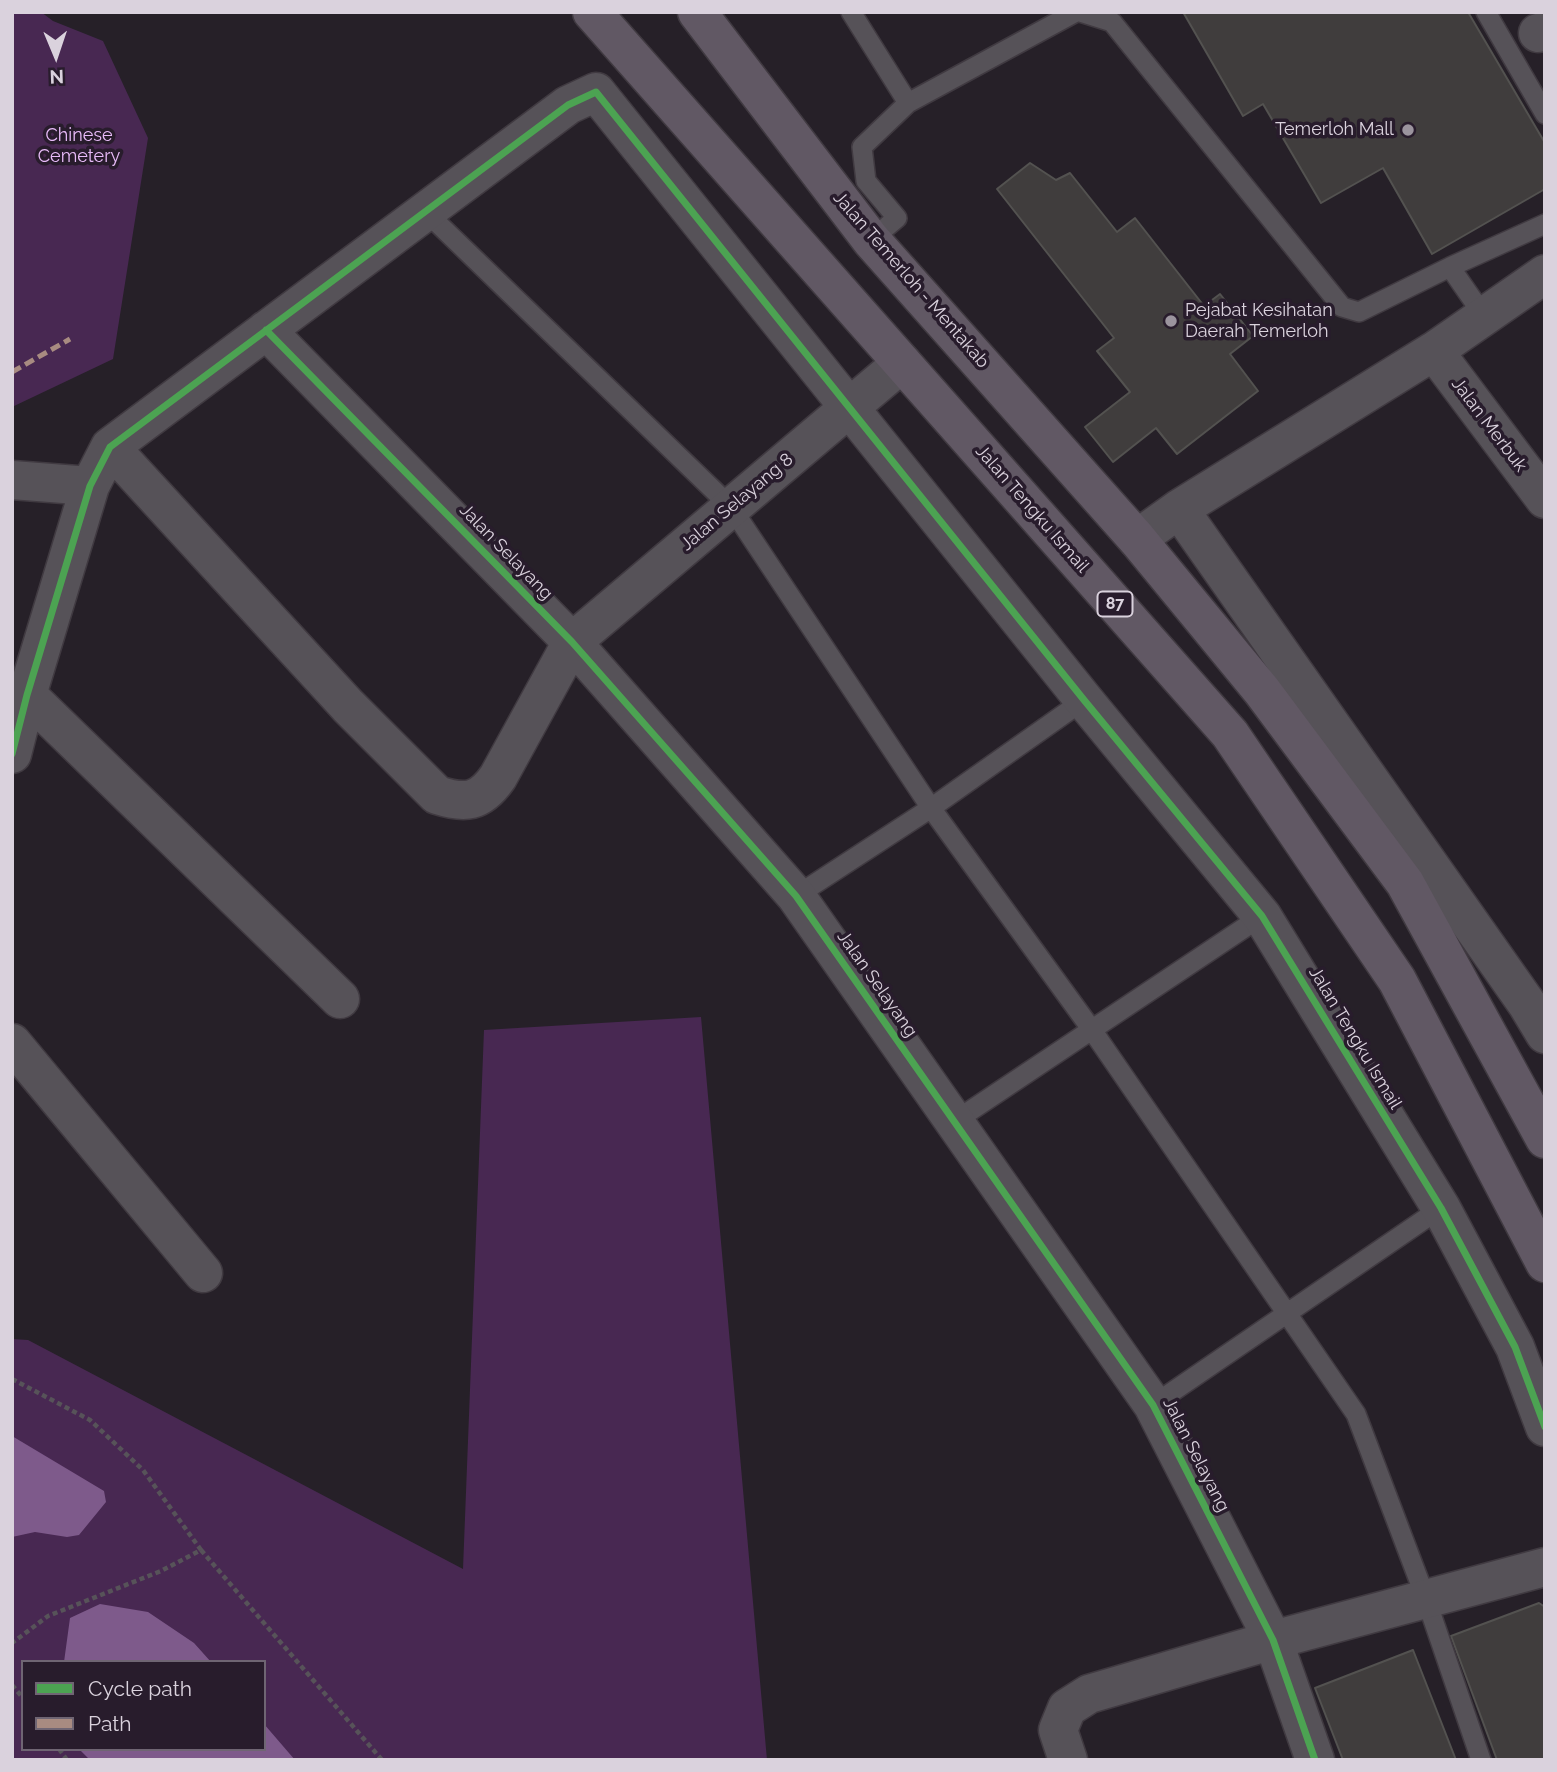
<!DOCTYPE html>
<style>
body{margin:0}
#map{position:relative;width:1557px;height:1772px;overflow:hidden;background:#262028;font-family:Raleway,sans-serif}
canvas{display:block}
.frame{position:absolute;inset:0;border:14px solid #dad2dd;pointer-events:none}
.legend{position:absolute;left:21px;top:1660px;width:245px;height:91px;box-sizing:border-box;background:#281c2c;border:2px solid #6f6573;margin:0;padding:9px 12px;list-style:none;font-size:21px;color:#dad2dd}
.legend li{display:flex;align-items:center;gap:14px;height:35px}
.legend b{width:35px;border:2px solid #6f6573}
.north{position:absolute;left:21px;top:21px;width:70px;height:70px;-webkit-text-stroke:5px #281c2c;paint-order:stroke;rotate:178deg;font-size:19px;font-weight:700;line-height:28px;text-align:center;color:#dad2dd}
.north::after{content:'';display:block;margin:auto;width:24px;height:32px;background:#dad2dd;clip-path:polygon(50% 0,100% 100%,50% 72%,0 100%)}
</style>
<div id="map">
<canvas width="1557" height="1772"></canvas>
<div class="frame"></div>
<ul class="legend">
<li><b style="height:9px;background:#4ca352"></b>Cycle path</li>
<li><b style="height:9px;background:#a88b81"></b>Path</li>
</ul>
<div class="north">N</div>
</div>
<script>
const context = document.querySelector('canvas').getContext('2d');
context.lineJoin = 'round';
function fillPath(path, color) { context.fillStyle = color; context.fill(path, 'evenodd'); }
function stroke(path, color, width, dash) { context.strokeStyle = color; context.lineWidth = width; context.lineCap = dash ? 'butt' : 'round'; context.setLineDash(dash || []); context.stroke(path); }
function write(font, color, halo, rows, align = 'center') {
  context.font = font + ' Raleway,sans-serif'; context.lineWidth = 7; context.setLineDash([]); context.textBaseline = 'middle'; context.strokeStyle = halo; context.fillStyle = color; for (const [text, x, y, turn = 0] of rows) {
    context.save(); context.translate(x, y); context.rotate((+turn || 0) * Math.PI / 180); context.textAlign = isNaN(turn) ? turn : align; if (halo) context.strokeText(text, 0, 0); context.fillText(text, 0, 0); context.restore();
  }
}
fillPath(new Path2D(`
 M12 12H41L53 21 103 41 148 138 113 359 12 407Z
 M701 1017 767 1760H12V1339L28 1340 463 1569 484 1030ZM23 1662H264V1749H23Z`), '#482852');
fillPath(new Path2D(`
 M12 1436 104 1491 106 1502 79 1535 67 1537 35 1532 12 1537Z
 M100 1604 148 1612 194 1643 211 1662H64L70 1618Z
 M264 1724 295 1760H90L79 1749H264Z`), '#7e5a8b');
const building = new Path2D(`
 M1183 12H1468L1545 143V189L1432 254 1383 168 1321 203 1263 104 1243 116Z
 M1030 163 1056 180 1070 173 1117 232 1135 218 1204 306 1220 294 1253 336 1230 354 1258 391 1177 454 1156 428 1113 462 1085 427 1130 392 1097 351 1114 338 997 189Z
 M1539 1603 1545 1607V1760H1497L1451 1636Z
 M1413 1650 1456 1760H1343L1315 1688Z`);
fillPath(building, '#403d3d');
stroke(building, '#535250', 2);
const service = new Path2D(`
 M851 12 908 103
 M1080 12 1112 22 1342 307 1359 312 1450 267 1484 316
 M1486 12 1545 114
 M425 211 731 507 931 808 1092 1030 1356 1414 1426 1599 1481 1760
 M871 240 897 218 866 181 862 147 908 103 1076 12
 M1450 267 1545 224
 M796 896 931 808 1084 700
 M955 1121 1262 916
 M1153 1405 1441 1208`);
const minor = new Path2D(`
 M1538 33 1545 31
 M266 330 572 642 796 896 1153 1405 1273 1640 1315 1760
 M1434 351 1545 499
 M110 447 348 706 437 795C465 804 480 803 498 777L572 642 902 363
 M12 480 90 486
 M1179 509 1527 1004 1545 1034
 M1137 539 1179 509 1434 351 1545 274
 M27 695 340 999
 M12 754 27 695 90 486 110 447 568 105 596 92 1084 700 1262 916 1441 1208 1515 1347 1545 1427
 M12 1043 203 1273
 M1068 1760 1058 1730 1067 1708 1089 1694 1273 1640 1545 1567`);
const primary = new Path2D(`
 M592 12 1230 734 1397 980 1545 1263
 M697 12 871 240 1137 539 1262 691 1405 883 1545 1139`);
stroke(service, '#403a41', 22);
stroke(minor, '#403a41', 41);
stroke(primary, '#403a41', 41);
stroke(new Path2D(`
 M12 1379 90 1420 143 1470 201 1550 161 1571 48 1616 12 1643
 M201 1550 382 1760
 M12 1685 23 1698
 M59 1749 67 1760`), '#575359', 4.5, [5, 3.5]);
stroke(service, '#565258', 19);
stroke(minor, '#565258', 38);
stroke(primary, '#615864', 38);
stroke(new Path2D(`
 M12 372 70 339`), '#a88b81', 5, [10, 5]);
stroke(new Path2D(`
 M266 330 572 642 796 896 1153 1405 1273 1640 1315 1760
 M12 754 27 695 90 486 110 447 568 105 596 92 1084 700 1262 916 1441 1208 1515 1347 1545 1427`), '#4ca352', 7);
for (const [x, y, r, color] of [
 [1408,130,7,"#9b949e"],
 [1171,321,7,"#9b949e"]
]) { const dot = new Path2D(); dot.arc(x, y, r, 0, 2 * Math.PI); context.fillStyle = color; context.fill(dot); stroke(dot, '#281c2c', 2.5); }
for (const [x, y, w] of [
 [1115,604,35]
]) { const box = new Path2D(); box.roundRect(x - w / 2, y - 12.5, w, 25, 5); context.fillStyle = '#281c2c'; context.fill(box); stroke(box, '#dad2dd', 2); }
write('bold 16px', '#dad2dd', null, [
 ["87",1115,604]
]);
write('18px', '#dad2dd', '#281c2c', [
 ["Temerloh Mall",1394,130],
 ["Pejabat Kesihatan",1185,311,"left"],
 ["Daerah Temerloh",1185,332,"left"]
], 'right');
write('18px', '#e8bbf9', '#281c2c', [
 ["Chinese",79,136],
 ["Cemetery",79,157]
]);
write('18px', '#dad2dd', '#281c2c', [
 ["Jalan Temerloh - Mentakab",911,280,49],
 ["Jalan Merbuk",1489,425,53],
 ["Jalan Selayang 8",737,502,-40],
 ["Jalan Tengku Ismail",1032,509,49],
 ["Jalan Selayang",506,552,46],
 ["Jalan Selayang",877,984,55],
 ["Jalan Tengku Ismail",1355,1038,59],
 ["Jalan Selayang",1196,1455,63]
]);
</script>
